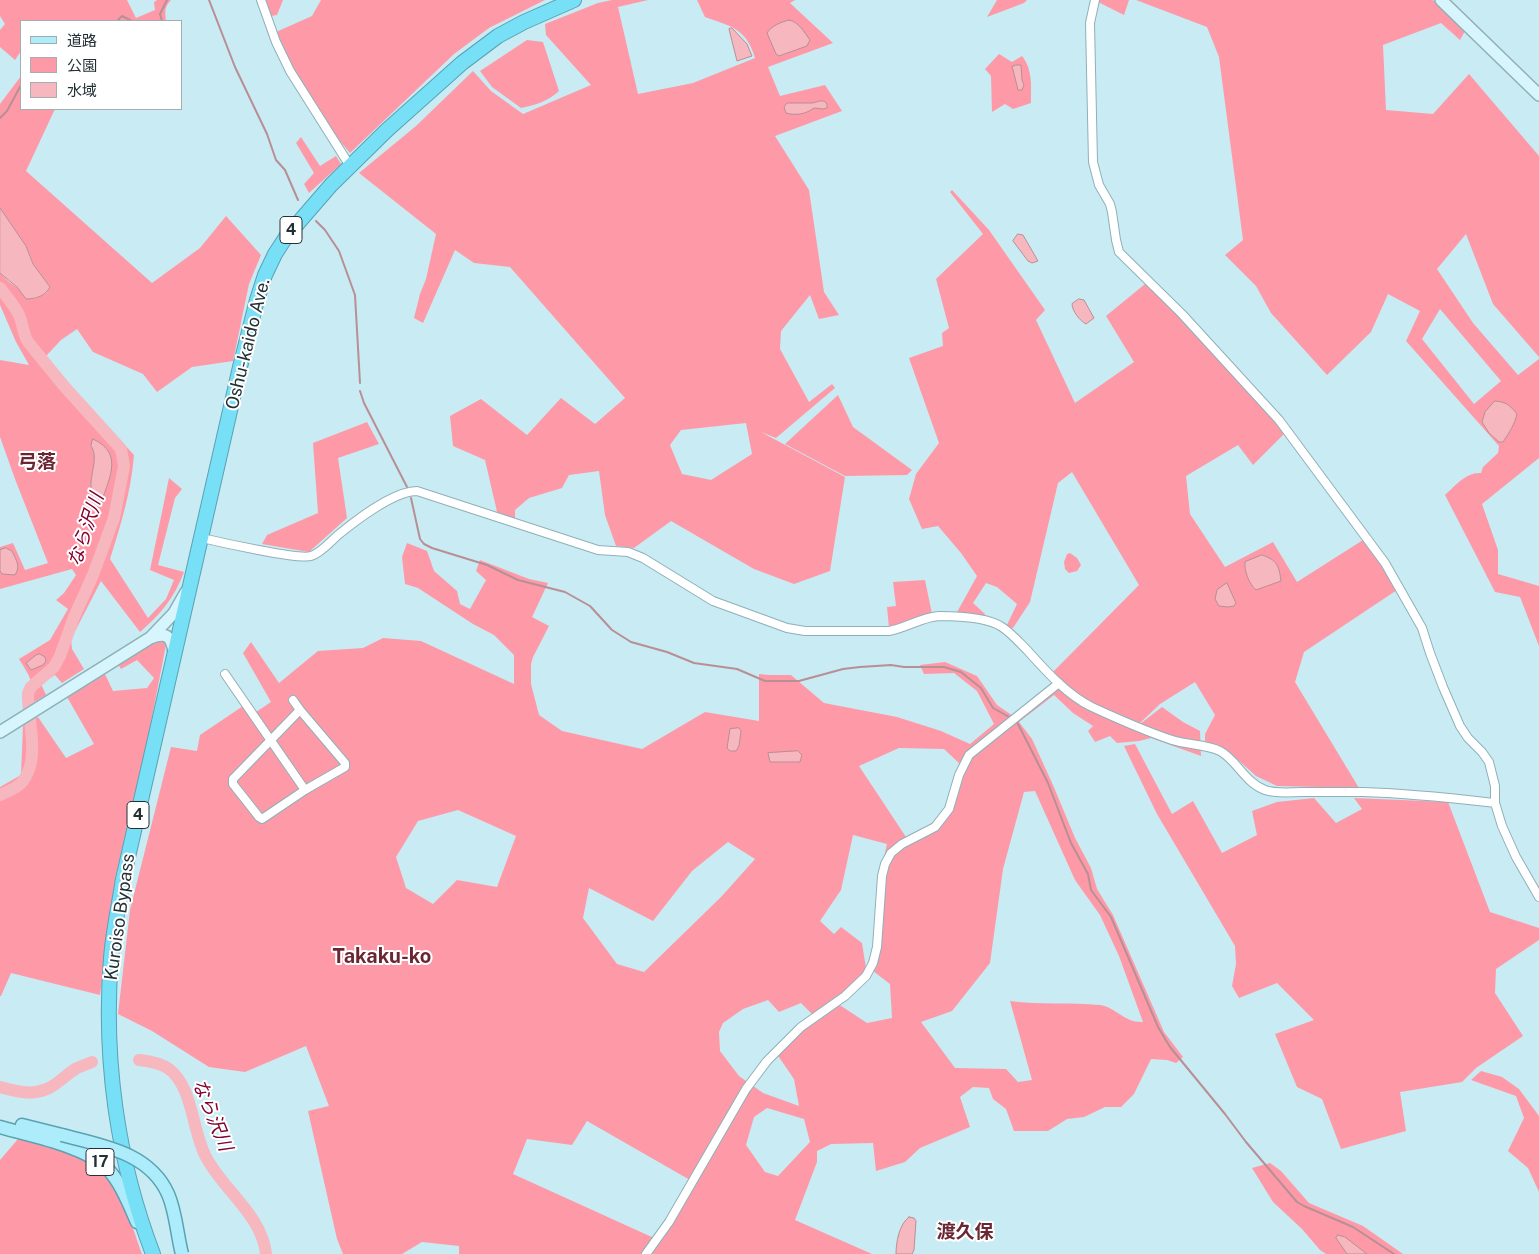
<!DOCTYPE html>
<meta charset="utf-8">
<style>
body{margin:0}
#map{position:relative;width:1539px;height:1254px;overflow:hidden;background:#c9ebf3;font-family:"Public Sans","Noto Sans JP",sans-serif}
canvas{display:block}
.legend{position:absolute;left:20px;top:20px;width:162px;height:90px;box-sizing:border-box;background:#fff;border:1px solid #a7adae;margin:0;padding:6px 9px;list-style:none;font-size:15px;color:#243134}
.legend li{display:flex;align-items:center;gap:10px;height:25px}
.legend b{width:25px;border:1px solid #a7adae}
</style>
<div id="map">
<canvas width="1539" height="1254"></canvas>
<ul class="legend">
<li><b style="height:6px;background:#adecfa"></b>道路</li>
<li><b style="height:14px;background:#fe9aa7"></b>公園</li>
<li><b style="height:14px;background:#f6b7be"></b>水域</li>
</ul>
</div>
<script>
const context = document.querySelector('canvas').getContext('2d');
context.lineJoin = 'round';
function fillPath(path, color) { context.fillStyle = color; context.fill(path, 'evenodd'); }
function stroke(path, color, width, dash) { context.strokeStyle = color; context.lineWidth = width; context.lineCap = dash ? 'butt' : 'round'; context.setLineDash(dash || []); context.stroke(path); }
function write(font, color, halo, rows, align = 'center') {
  context.font = font + ' "Public Sans","Noto Sans JP",sans-serif'; context.lineWidth = 4; context.setLineDash([]); context.textBaseline = 'middle'; context.strokeStyle = halo; context.fillStyle = color; for (const [text, x, y, turn = 0] of rows) {
    context.save(); context.translate(x, y); context.rotate((+turn || 0) * Math.PI / 180); context.textAlign = isNaN(turn) ? turn : align; if (halo) context.strokeText(text, 0, 0); context.fillText(text, 0, 0); context.restore();
  }
}
fillPath(new Path2D(`
 M0 0H127L136 18 155 10 154 2 157 0H171C164 7 165 12 166 21H21V51L15 60 0 47V30L5 24 0 16Z
 M264 0H283L277 15 271 16Z
 M321 0H545L489 28 454 54 350 153 322 120 287 61 276 32 312 16Z
 M612 0H648L618 7 638 94 693 83 755 58C747 29 731 26 705 17L697 0H795L790 3 833 43 768 67 780 96 825 85 842 111 775 136 809 190 824 292 839 315 819 319 810 295 781 331 780 349 809 402 832 384 835 388 776 438 761 432 845 477 830 571 794 584 754 569 671 521 634 548 616 546 605 515 599 471 569 475 562 488 529 498 515 510V521L498 516 485 460 453 446 450 416 481 399 527 435 561 398 595 424 625 398 510 267 474 263 455 250 423 323 414 318 420 294 426 279 436 234 359 173 416 126 473 71 491 91 523 114 591 85 546 35 545 24 598 3ZM746 423 752 454 711 480 682 474 670 445 681 430Z
 M997 0H1027L1024 3 987 17Z
 M1100 0H1129L1124 15 1098 2Z
 M1136 0H1433L1465 31 1460 40 1441 23 1383 45 1386 110 1433 114 1469 74 1539 156V357L1493 304 1466 234 1437 269 1473 323 1518 375 1539 359V458L1482 504 1498 550V574L1539 586V646L1520 597 1495 592 1445 495C1455 486 1466 472 1481 473L1483 467 1498 453 1499 446 1406 341 1420 311 1388 294 1371 332 1327 375 1271 313 1256 286 1225 255 1243 240 1219 57 1207 27ZM1440 309 1501 381 1474 404 1422 339Z
 M527 40 543 42 559 91C548 101 536 105 521 108L492 87 480 71Z
 M999 54 1012 62 1022 56C1033 69 1031 88 1031 103L1013 109 1005 104 992 112 991 76 985 69Z
 M21 76V109H55L26 171 152 283 200 248 226 216 261 255 249 284 233 361 192 367 157 392 143 374 93 352 77 329 61 340 46 356 52 367 134 455C131 492 121 524 110 559L148 618 166 599 174 580 150 570 169 478 182 489 175 498 158 565 184 572C175 597 160 615 140 632L101 581 71 639 72 649 84 669 62 683 55 675 41 684 46 695 34 702C34 682 29 675 19 659L50 640 68 609 56 600 64 593 76 575 72 569 0 589V547L13 543 25 570 48 563 15 479 0 437V360L29 365 16 342 0 305V273L8 281 33 299 46 293 50 287 33 264 27 248 0 208V104Z
 M301 137 320 166 336 156 341 164 309 193 304 184 314 173 296 143Z
 M952 190 989 230 1045 310 1036 320 1075 403 1134 362 1106 316 1145 284 1184 319 1274 418 1284 434 1253 465 1238 445 1186 476 1190 514 1225 567 1273 542 1297 582 1363 540 1383 563 1397 590 1304 652 1295 682 1359 788 1277 786 1256 776 1227 750 1205 741V734L1215 715 1195 682 1160 704 1140 723C1110 710 1073 700 1051 674L1139 585 1072 472 1058 483 1030 602 1013 628 1006 627 1017 604 997 587 986 583 973 603 985 614 984 617 956 614 977 576 961 553 938 526 922 529 909 499 916 474 939 443 909 358 943 346 942 333 949 328 936 279 983 234 950 192Z
 M838 395 853 427 912 470 907 475 845 476 785 444Z
 M367 422 379 444 338 458 347 518 309 552 262 544 267 535 318 513 313 443Z
 M407 543 427 551 434 571 457 591 460 604 470 609 486 580 476 571 480 560 529 579 548 583 532 617 549 626 533 657 531 664V684L539 715 562 731 642 749 705 712 759 721V674L769 675H791L824 703 897 717 941 731 970 744 994 724 977 691 954 673 924 674 920 665 945 662 977 676 997 705 1013 716 1054 683 1085 701 1140 724 1162 707 1183 722 1200 731 1201 756 1151 738 1139 741 1117 743 1110 736 1095 742 1088 731 1093 726 1073 713 1054 695 1019 722 1032 739 1053 785 1075 838 1091 868 1097 889 1113 915 1164 1032 1183 1057 1176 1063 1167 1060 1151 1059 1134 1094 1121 1107H1105L1084 1117 1067 1119 1048 1131H1014L1006 1109 993 1099 989 1088 973 1087 960 1097 970 1127 920 1148 905 1162 876 1171 873 1143 831 1144 817 1151V1162L795 1220 872 1254H459V1246L422 1242 402 1254H343L337 1239 308 1111 329 1106 306 1046 245 1072 209 1067 152 1031 118 1014 130 910 171 747 197 751 200 735 243 706 250 716 271 702 243 653 251 642 279 683 318 651 363 648 383 638 421 641 514 684V655L494 635 473 624 418 588 405 584 402 557ZM899 748 944 749 961 765 945 808 931 824 906 837 859 766ZM1035 791 1075 880 1100 915 1119 956 1143 1022C1125 1023 1115 1007 1100 1005 1070 1002 1040 1005 1010 1001L1032 1080 1018 1082 1006 1069 955 1068 921 1022 952 1011 990 963 1003 869 1024 792ZM458 810 516 836 497 887 457 880 433 904 406 888 396 857 418 821ZM853 835 887 844 883 862 873 971 890 984 892 1018 867 1023 832 1000 854 985 866 968 862 943 841 927 834 934 820 921 841 890ZM728 842 755 859 722 896 644 972 617 964 583 918 589 888 653 921 692 871ZM768 1000 779 1012 801 1003 814 1016 774 1050 794 1079 799 1106 763 1093 739 1076 720 1051 719 1032 723 1023 743 1009ZM767 1108 804 1119 810 1142 778 1176 765 1172 746 1145 754 1117ZM587 1121 690 1180 654 1238 513 1174 527 1139 572 1145Z
 M1070 553 1077 558 1081 565 1077 571 1069 573 1065 569 1064 562 1067 554Z
 M925 580 932 614 889 628 887 607 896 606 893 582Z
 M161 639 166 645 143 763 116 874 100 995 11 973 1 996H0V787L21 775 23 726 38 717 66 758 94 744 67 697 105 674 113 691 147 688 154 678 137 660 121 669 118 664 148 645Z
 M1135 744 1172 814 1193 801 1222 853 1257 835 1252 811 1277 802 1314 798 1336 823 1362 809 1354 798 1448 802 1490 912 1539 928V940L1496 969 1495 993 1523 1036 1476 1068 1462 1082 1400 1092 1406 1131 1341 1149 1322 1099 1297 1087 1275 1034 1314 1020 1277 983 1239 998 1232 986 1236 964 1235 946 1157 814 1124 746Z
 M1481 1071 1502 1077 1519 1089 1539 1116V1192L1528 1168 1508 1151 1524 1118 1516 1096 1471 1080Z
 M18 1139C43 1145 90 1153 106 1174 125 1197 132 1227 142 1254H0V1160Z
 M1270 1163 1281 1171 1309 1203 1363 1226 1403 1254H1326L1320 1250 1302 1229 1273 1202 1252 1168Z`), '#fe9aa7');
const water = new Path2D(`
 M789 20C799 22 804 32 810 40L807 46 779 56 776 54 767 33C771 26 781 22 789 20Z
 M732 28 747 44 752 56 737 61 729 29Z
 M1016 65H1021L1022 80 1024 85 1022 90H1018L1013 70 1012 67Z
 M820 101H824L827 104V108L823 109 814 108C806 114 796 116 786 113L784 107 787 103H812Z
 M0 208 26 246 33 264 50 287C45 296 36 299 26 299L17 287 0 273Z
 M1018 234 1023 235 1038 261 1032 263 1028 261 1013 241Z
 M1079 299 1084 300 1094 318 1086 324C1080 321 1072 311 1072 304Z
 M1495 401C1506 402 1510 405 1517 414 1515 424 1509 433 1503 442H1499L1489 433 1482 422 1485 412Z
 M93 439C126 454 107 481 100 507H96C93 500 91 494 91 487 90 474 99 457 91 446Z
 M6 548 12 551C16 560 21 566 15 575L2 574 0 571V550Z
 M1262 555C1277 560 1279 565 1281 581L1256 590C1249 584 1244 571 1245 562Z
 M1227 583 1236 603 1234 606 1228 607 1219 606 1215 599 1217 590Z
 M40 654 45 657 46 661 43 665 31 670 26 663 36 655Z
 M739 728 741 731 739 746 736 751H730L727 748 730 729Z
 M798 751 802 755 800 762H770L768 753Z
 M909 1217 914 1218 916 1221 914 1250 912 1254H896C896 1243 899 1224 909 1217Z
 M1338 1235 1345 1237 1367 1254H1347L1336 1238Z`);
fillPath(water, '#f6b7be');
stroke(water, '#b78f95', 1);
stroke(new Path2D(`
 M209 0 235 67 267 134 276 160 285 170 298 200
 M117 21 122 16 132 21
 M162 21 160 14 167 0
 M0 118 7 111 21 85
 M316 221 325 230 339 251 355 295 360 383
 M360 391 364 403 407 487
 M411 498 420 539 424 544 432 548 487 565 518 580 565 592 590 606 612 630 631 642 667 652 694 663 737 669 765 681H799L843 669 860 667 891 665 904 667H944L961 672 981 688 993 708 1011 718
 M1015 721 1017 722 1048 783 1071 843 1088 874 1091 890 1111 917 1158 1027 1170 1047 1225 1114 1246 1142 1297 1202 1304 1206 1353 1227 1394 1254`), '#b78f95', 2);
stroke(new Path2D(`
 M0 288C7 297 14 305 19 315 23 324 23 334 28 342L64 386 121 449 124 466 114 518 93 575 74 617 60 656 54 667 31 687 28 693C27 720 41 757 23 781 19 787 7 792 0 795
 M139 1060C148 1061 161 1063 169 1069 193 1087 192 1131 206 1157 223 1190 262 1215 266 1254
 M0 1087C12 1090 24 1094 36 1092 54 1090 63 1076 77 1068 82 1066 87 1064 92 1062`), '#f6b7be', 12);
const street = new Path2D(`
 M261 0 276 42 290 71 350 166
 M1095 0 1090 23 1093 162 1099 185 1110 204 1112 212 1116 240 1119 252 1182 314 1279 420 1385 563 1422 628 1430 653 1443 687 1460 726 1468 738 1482 752 1489 762 1495 786V803L1502 826 1516 857 1539 897
 M202 538C219 542 299 560 311 556 321 553 330 542 338 535 355 521 394 491 417 491L598 550 628 552 643 558 713 601 787 628 805 631H889C906 628 922 617 939 616 957 616 987 617 1002 627 1011 633 1019 642 1027 650 1045 670 1067 695 1092 707 1118 719 1145 731 1172 740 1187 745 1206 744 1220 751 1237 760 1244 782 1265 790 1277 794 1291 792 1303 792 1323 792 1343 792 1363 792 1408 793 1451 798 1495 803
 M225 674 305 790
 M293 700 300 710
 M300 710 345 763V767L305 790 262 819 259 817 233 784V779Z
 M646 1254 669 1222 746 1089 767 1061 801 1027 845 996 866 976 873 963 877 947 882 876 885 864 891 853 902 844 935 827 949 809 959 775 969 755 1059 683`);
const secondary = new Path2D(`
 M1441 0 1539 95
 M150 638C166 632 171 635 174 652
 M0 732 150 638 174 613 186 592`);
const primary = new Path2D(`
 M22 1125 62 1135
 M0 1127C31 1136 85 1146 107 1168 121 1183 129 1204 137 1222`);
const highway = new Path2D(`
 M153 1254C117 1160 103 1058 111 958 113 932 119 905 123 879L240 367 257 300 265 275 275 254 286 237 331 185 387 130 462 63 498 36 524 22 574 0`);
stroke(street, '#8fb0b8', 10);
stroke(secondary, '#8fb0b8', 14);
stroke(primary, '#5aa2b2', 15);
stroke(highway, '#5aa2b2', 16);
stroke(street, '#fff', 8);
stroke(secondary, '#d6f5fc', 11);
stroke(primary, '#adecfa', 12);
stroke(highway, '#77dff6', 14);
const primaryBridge = new Path2D(`
 M62 1135C102 1146 149 1152 168 1194 176 1212 177 1235 182 1254`);
stroke(primaryBridge, '#5aa2b2', 15, []);
stroke(primaryBridge, '#adecfa', 12);
for (const [x, y, w] of [
 [291,230,22],
 [138,815,22],
 [100,1162,28]
]) { const box = new Path2D(); box.roundRect(x - w / 2, y - 13.5, w, 27, 4); context.fillStyle = '#fff'; context.fill(box); stroke(box, '#243134', 1); }
write('bold 16px', '#243134', null, [
 ["4",291,230],
 ["4",138,815],
 ["17",100,1162]
]);
write('18px', '#243134', '#fff', [
 ["Oshu-kaido Ave.",248,344,-76],
 ["Kuroiso Bypass",120,917,-82]
]);
write('bold 19px', '#6b2633', '#fff', [
 ["弓落",37,462],
 ["渡久保",965,1232]
]);
write('italic 19px', '#81022e', '#fff', [
 ["なら沢川",86,530,-72],
 ["なら沢川",212,1115,68]
]);
write('bold 20px', '#6b2633', '#fff', [
 ["Takaku-ko",382,957]
]);
</script>
